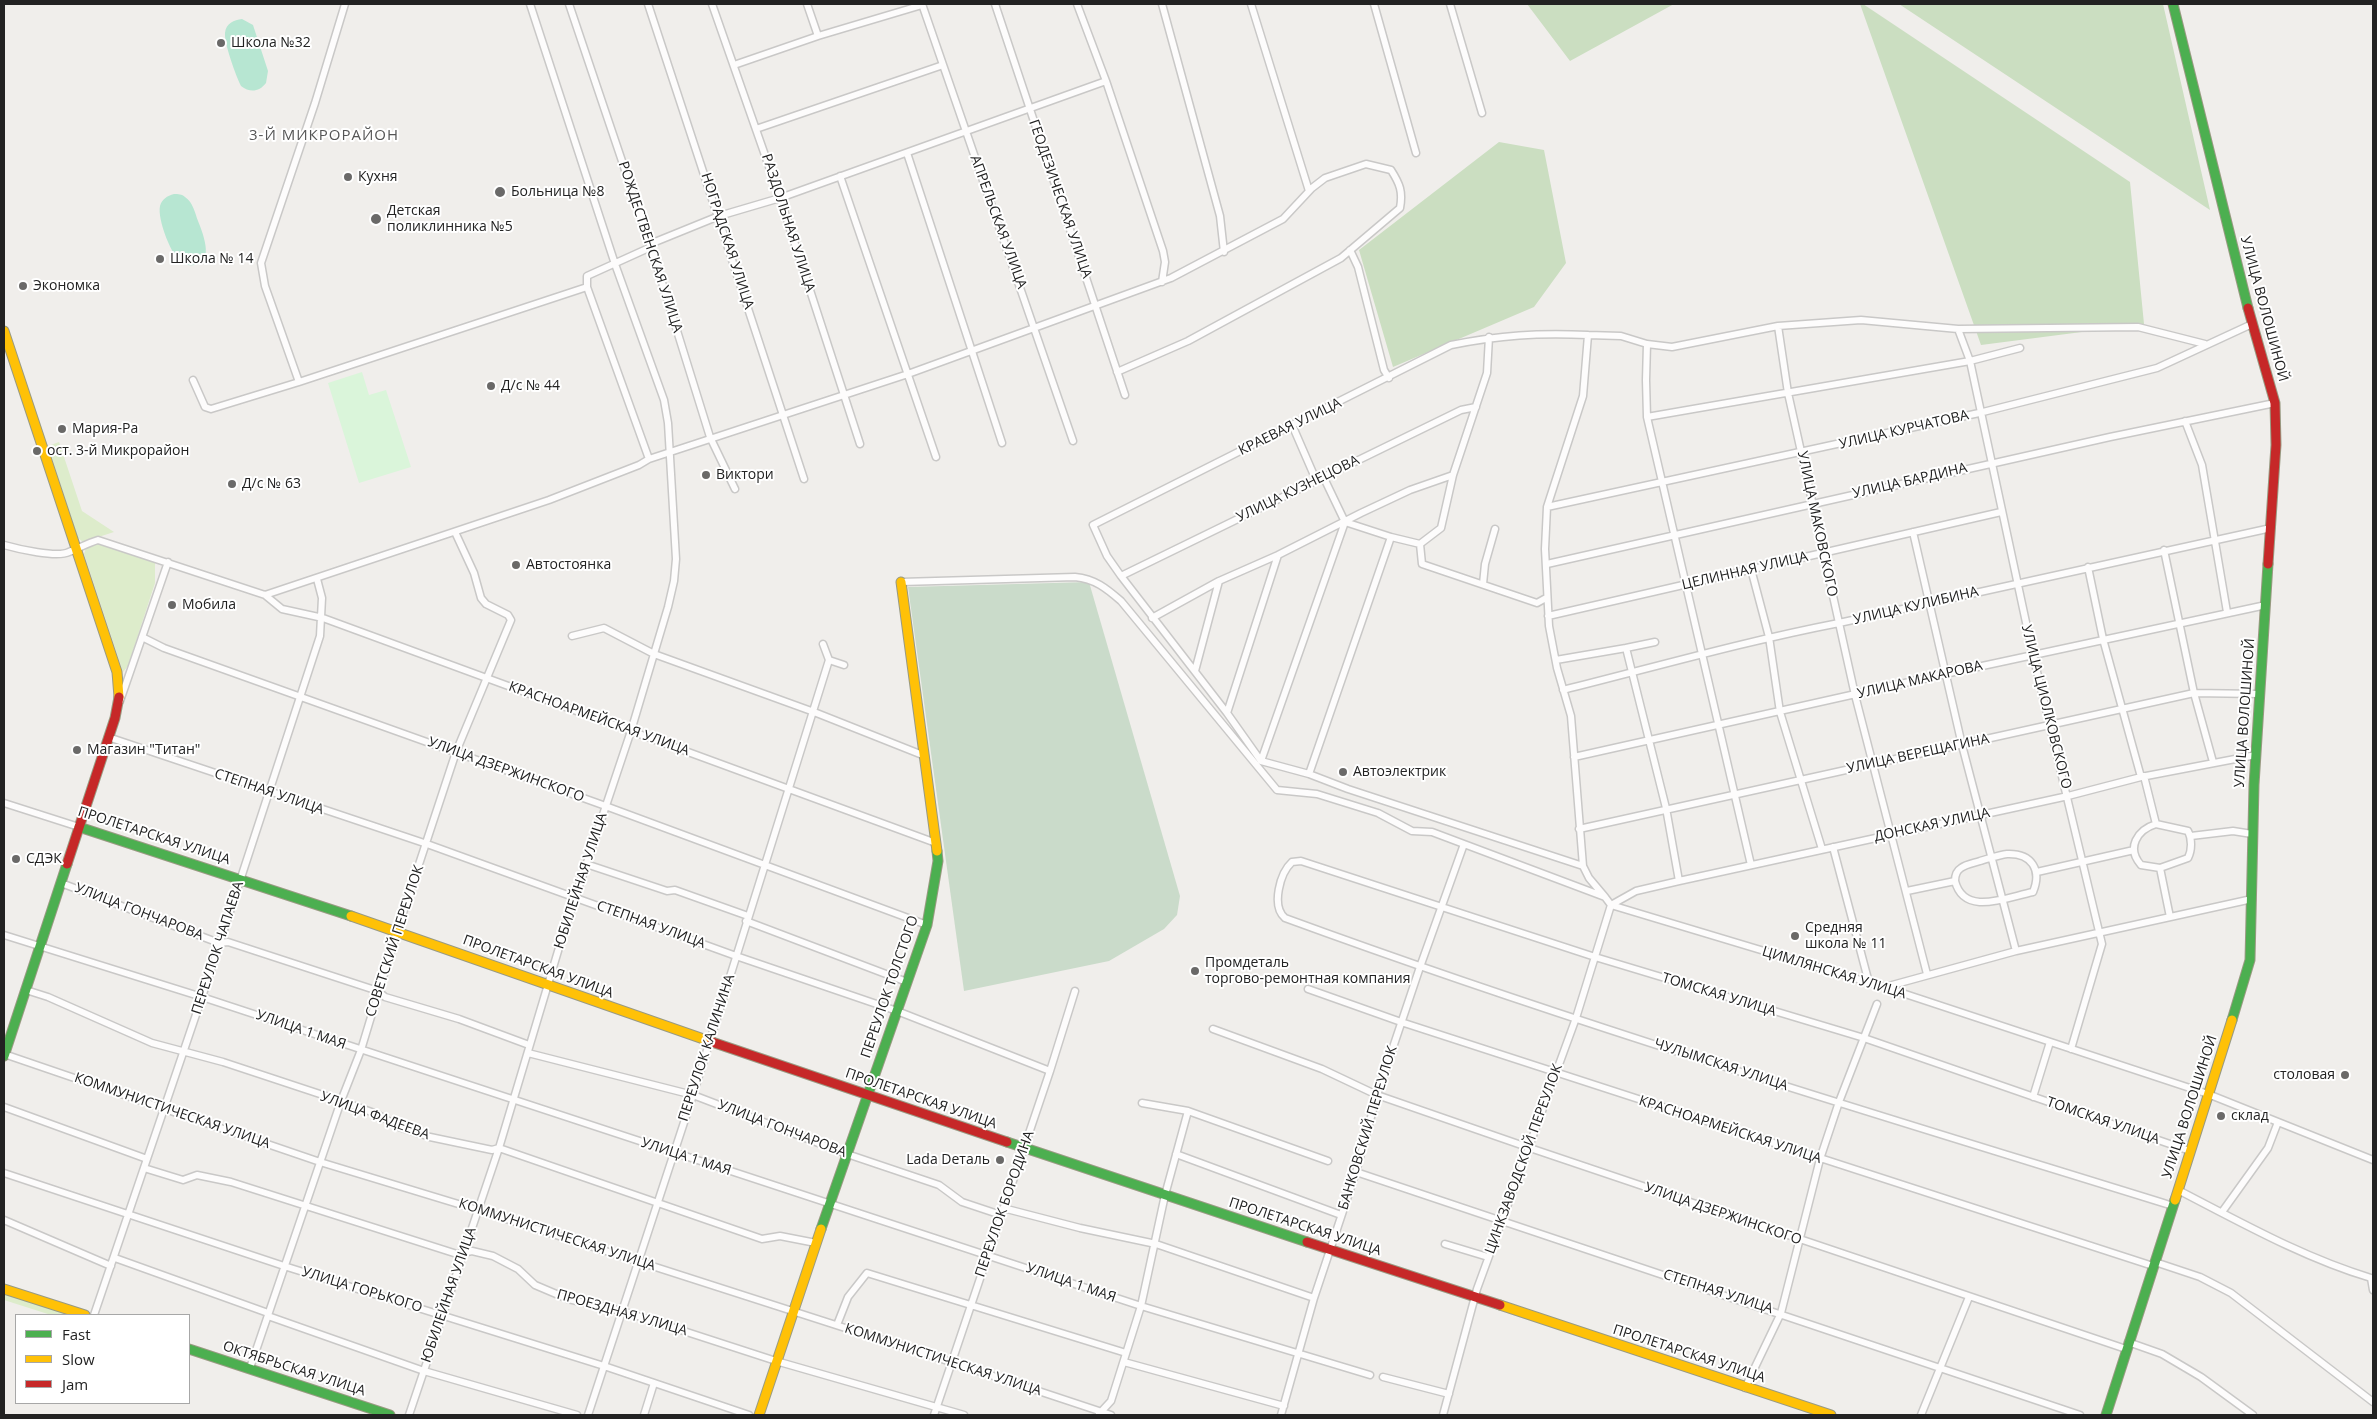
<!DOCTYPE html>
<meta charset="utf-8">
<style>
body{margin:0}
#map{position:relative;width:2377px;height:1419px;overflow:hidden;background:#f0eeeb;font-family:"Open Sans",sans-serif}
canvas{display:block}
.frame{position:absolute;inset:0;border:5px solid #222;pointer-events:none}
.legend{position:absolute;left:15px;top:1314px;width:175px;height:90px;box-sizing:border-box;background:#fff;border:1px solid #a7a7a7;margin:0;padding:6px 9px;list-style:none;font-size:15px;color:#222}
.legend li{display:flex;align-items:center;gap:10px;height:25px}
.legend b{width:25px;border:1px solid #a7a7a7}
</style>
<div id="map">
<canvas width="2377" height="1419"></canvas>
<div class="frame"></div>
<ul class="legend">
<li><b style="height:6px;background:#4caf50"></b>Fast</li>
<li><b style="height:6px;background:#ffc107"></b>Slow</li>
<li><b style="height:6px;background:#c62828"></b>Jam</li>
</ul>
</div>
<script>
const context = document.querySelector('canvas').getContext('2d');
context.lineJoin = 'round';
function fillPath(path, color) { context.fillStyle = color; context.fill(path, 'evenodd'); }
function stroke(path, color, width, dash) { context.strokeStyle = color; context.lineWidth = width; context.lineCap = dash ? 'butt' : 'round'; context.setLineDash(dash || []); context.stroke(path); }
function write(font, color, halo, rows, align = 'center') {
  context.font = font + ' "Open Sans",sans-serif'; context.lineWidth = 4; context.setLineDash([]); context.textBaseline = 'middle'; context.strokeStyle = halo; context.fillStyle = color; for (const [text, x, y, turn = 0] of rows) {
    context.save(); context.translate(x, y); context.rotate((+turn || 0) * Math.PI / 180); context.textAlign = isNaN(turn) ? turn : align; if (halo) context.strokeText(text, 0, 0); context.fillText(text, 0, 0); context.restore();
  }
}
fillPath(new Path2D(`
 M59 442 82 511 114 532 83 542 78 538 48 446Z
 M98 543 155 561V583L128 666 123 672 84 554 86 548Z
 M5 1294 69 1315H51L4 1300Z`), '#ddeccb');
fillPath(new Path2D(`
 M1527 4H1674L1570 61Z
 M1860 4H1863L2130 182 2144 324 1981 345Z
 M1899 4H2163L2210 210Z
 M1499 142 1544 150 1566 263 1534 307 1393 367 1359 250Z`), '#cbdec1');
fillPath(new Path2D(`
 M1089 582 1180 896 1177 915 1164 929 1109 961 964 991 908 587Z`), '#cadbca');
fillPath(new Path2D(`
 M362 372 369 395 386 390 411 467 359 483 328 383Z`), '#daf5da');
fillPath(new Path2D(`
 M242 19 253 25 268 71 266 83C259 92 250 93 241 86 236 76 224 43 225 33 226 23 234 20 242 19Z
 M174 194C178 194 182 194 185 197 193 202 195 213 198 221 205 238 217 272 183 264 172 258 157 219 160 206 162 199 167 196 174 194Z`), '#b7e6d2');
const street = new Path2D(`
 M345 4 315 103 261 263 265 286 299 382 587 287 649 459
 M569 4 651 247 710 437 735 489
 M648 4 804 479
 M712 4 780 198 860 444
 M807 4 818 36
 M922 4 1073 441
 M995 4 1125 395
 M1077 4 1106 81 1163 251 1165 262 1162 282
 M1162 4 1220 216 1224 252
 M1251 4 1309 191
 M1374 4 1416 153
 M1450 4 1482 113
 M734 65 818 36 922 5
 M756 129 943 65
 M907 153 1002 443
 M840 176 936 457
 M650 244 719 216 780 198 1106 81
 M1350 250 1358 267 1384 370 1389 378
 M587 287V276L651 247
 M1778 326 1861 320 1958 329 1970 361 2033 655 2102 944 2071 1049
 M1958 329 2138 327 2205 344
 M1588 335 1621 336 1647 344 1646 380 1647 417 1751 865
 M1647 344 1672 347 1778 326 1788 393 1855 695 1927 974
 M193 380 205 407 211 409 299 382
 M1647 417 1970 361 2020 348
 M2185 421 2202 465 2227 612
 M1293 427 1316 480
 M1323 476 1345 522 1391 537 1420 544 1441 528 1453 475 1487 373 1489 337
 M1547 507 1979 413 2157 368 2252 324
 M1913 532 1962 745 2016 951
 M1420 544 1422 564 1537 603 1546 598
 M4 545C18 549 57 558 69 552 79 548 88 543 98 540L265 595 549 500 639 465 649 459 908 374 1171 278 1283 219 1312 188 1325 178 1366 164 1391 170C1400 184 1403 192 1400 208L1341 258 1188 341 1117 372
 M2164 550 2194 693 2213 762
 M1547 564 2110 437 2275 403
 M2088 567 2103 639 2141 777
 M1751 569 1769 637 1780 712 1822 849
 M1121 576 1461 410 1476 407
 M901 582 1075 577C1095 579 1106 588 1121 601L1277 790 1317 794 1378 813 1412 831 1432 832 1605 897 1611 905 1884 987 2208 1094 2373 1160
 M1483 584 1485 564 1495 529
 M265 595 282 609 323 618 936 843
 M1548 616 2001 512
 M1152 618 1219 581 1278 555 1361 513 1410 490 1453 475
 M572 636 604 628 654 654 814 712 925 756
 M142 637 164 648 600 804 927 925
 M823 644 829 660
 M1626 648 1655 642
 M1556 660 1626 648 1666 808 1679 881
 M1195 671 1219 581
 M1563 690C1655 667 1746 641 1839 623L2271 528
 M120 701 168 562
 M1227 713 1278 555
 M108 737 427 844 736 956 897 1011 1050 1071
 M1574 757 1945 674 2266 605
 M1261 761 1345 522
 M1309 774 1391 537
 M2144 776 2156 824
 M4 803 79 827
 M2156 824 2188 831C2192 839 2192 850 2188 858L2160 868 2141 865C2126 848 2137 830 2156 824Z
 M1579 829 2194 693 2259 694
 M2191 836 2233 831 2252 834
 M1833 847 1869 983
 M586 864 667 891 675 890 748 916
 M1583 866 1348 789 1309 774 1261 761 1227 713 1121 576 1107 556 1093 525 1451 345C1501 335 1537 333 1588 335L1583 396 1547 507 1545 549 1549 626 1557 668 1571 716 1583 866 1589 878 1605 897
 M2160 868 2170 917
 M2037 872 2134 850
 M61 883 219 943 228 942 378 991 385 997 459 1019 529 1045
 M1907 891 1955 881C1964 917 2007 897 2033 892 2042 870 2032 853 2007 854 1998 855 1988 859 1980 861 1974 863 1966 864 1961 868 1956 871 1955 876 1955 881
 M746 921 907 982
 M4 935 202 997 1141 1306 1370 1375
 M1885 987 2016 951 2252 899
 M1308 989 1401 1022 2153 1266
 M26 990 48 997 152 1043 223 1062 341 1101 377 1114 399 1127 430 1137 492 1150 499 1148 762 1239 780 1236 816 1243
 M1213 1029 1322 1069 1377 1095 1527 1147 2126 1349
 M528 1053 693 1095 847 1154 939 1185 962 1202 1001 1215
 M4 1054 320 1162 478 1210 951 1362 1111 1415
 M2033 1097 2050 1042
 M1142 1103 1188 1111 1328 1161
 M4 1107 147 1159
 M1176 1154 1341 1215
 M144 1168 183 1180 197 1175 231 1182 457 1254 472 1251 493 1256 518 1269 535 1285 568 1299 622 1311 776 1361 964 1415
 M1356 1172 2080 1415
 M4 1173 284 1266 604 1366 749 1415
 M2178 1190C2240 1222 2304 1258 2371 1278
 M2173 1206C1876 1114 1577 1025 1285 918 1271 906 1280 873 1292 862L1301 861 1595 957 1864 1038 2190 1151
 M1003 1208 1080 1228 1156 1244 1314 1298
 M2222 1212 2268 1148 2278 1122
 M4 1220 111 1266
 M1445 1244 1488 1257
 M115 1258 268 1313
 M2155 1262 2200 1277 2231 1293 2373 1402
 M2371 1278 2373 1290
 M94 1315 202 997 320 636 322 598 317 579
 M268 1316 424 1371 577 1415
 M837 1325 848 1297 867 1273 1126 1353
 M2128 1342 2162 1354 2201 1377 2253 1415
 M1124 1362 1284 1406
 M250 1368 341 1101 361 1050 397 931 456 752 511 620 508 615 486 604 481 598 474 573 455 532
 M1383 1377 1449 1394
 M1745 1388 1781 1313 1820 1159 1839 1102 1877 1004
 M1099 1414 1111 1401 1141 1306 1165 1195 1188 1111
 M409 1415 499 1148 564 931 631 731 668 607 674 581 676 559 668 423 664 400 615 264 530 4
 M588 1415 693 1095 829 660 844 665
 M644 1415 654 1383
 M934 1415 1050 1071 1075 991
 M1281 1415 1314 1298 1356 1172 1377 1095 1420 967 1464 844
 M1443 1415 1477 1289 1576 1018 1611 905 1636 891 1679 881 2068 796 2141 777 2256 755
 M1921 1415 1969 1297`);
const fast = new Path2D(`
 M2173 4 2248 308
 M79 827 351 916
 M2232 1020 2250 960 2254 785 2268 564
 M4 1056 67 864
 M1007 1142 1307 1242
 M821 1229 927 925 938 861 937 851
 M189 1349 390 1415
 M2106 1415 2175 1200`);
const slow = new Path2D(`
 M4 331 117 672 119 697
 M901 582 937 851
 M351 916 712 1042
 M2175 1200 2232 1020
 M4 1289 85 1315
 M1500 1305 1831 1415
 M759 1415 821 1229`);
const jam = new Path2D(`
 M2248 308 2275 403 2276 445 2268 564
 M67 864 115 718 119 697
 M712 1042 1007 1142
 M1307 1242 1500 1305`);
stroke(street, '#c9c8c7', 9);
stroke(fast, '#999a82', 11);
stroke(slow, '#999a82', 11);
stroke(jam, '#999a82', 11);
stroke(street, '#fdfcfc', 6);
stroke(fast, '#4caf50', 9);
stroke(slow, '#ffc107', 9);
stroke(jam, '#c62828', 9);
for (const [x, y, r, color] of [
 [221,43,5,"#6a6968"],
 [348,177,5,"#6a6968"],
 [500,192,6,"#6a6968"],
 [376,219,6,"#6a6968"],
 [160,259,5,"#6a6968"],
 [23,286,5,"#6a6968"],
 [491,386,5,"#6a6968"],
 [62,429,5,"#6a6968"],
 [37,451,5,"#6a6968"],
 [706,475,5,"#6a6968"],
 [232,484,5,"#6a6968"],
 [516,565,5,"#6a6968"],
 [172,605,5,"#6a6968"],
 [77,750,5,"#6a6968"],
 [1343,772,5,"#6a6968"],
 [16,859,5,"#6a6968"],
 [1795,936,5,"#6a6968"],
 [1195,971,5,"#6a6968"],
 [2345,1075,5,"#6a6968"],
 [2221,1116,5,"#6a6968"],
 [1000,1160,5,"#6a6968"]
]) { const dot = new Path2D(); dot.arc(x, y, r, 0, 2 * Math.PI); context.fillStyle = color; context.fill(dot); stroke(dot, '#fff', 2); }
write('14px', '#222', '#fff', [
 ["Школа №32",231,43],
 ["Кухня",358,177],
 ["Больница №8",511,192],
 ["Детская",387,211],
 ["поликлинника №5",387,227],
 ["Школа № 14",170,259],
 ["Экономка",33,286],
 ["Д/с № 44",501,386],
 ["Мария-Ра",72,429],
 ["ост. 3-й Микрорайон",47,451],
 ["Виктори",716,475],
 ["Д/с № 63",242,484],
 ["Автостоянка",526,565],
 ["Мобила",182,605],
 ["Магазин \"Титан\"",87,750],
 ["Автоэлектрик",1353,772],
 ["СДЭК",26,859],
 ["Средняя",1805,928],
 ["школа № 11",1805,944],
 ["Промдеталь",1205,963],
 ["торгово-ремонтная компания",1205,979],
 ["столовая",2335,1075,"right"],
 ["склад",2231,1116],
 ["Lada Dеталь",990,1160,"right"]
], 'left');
write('14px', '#222', '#fff', [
 ["ГЕОДЕЗИЧЕСКАЯ УЛИЦА",1060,199,71],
 ["АПРЕЛЬСКАЯ УЛИЦА",998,222,70],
 ["РАЗДОЛЬНАЯ УЛИЦА",788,223,72],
 ["НОГРАДСКАЯ УЛИЦА",727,241,72],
 ["РОЖДЕСТВЕНСКАЯ УЛИЦА",650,247,72],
 ["УЛИЦА ВОЛОШИНОЙ",2264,309,75],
 ["КРАЕВАЯ УЛИЦА",1290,427,-26],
 ["УЛИЦА КУРЧАТОВА",1904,430,-13],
 ["УЛИЦА БАРДИНА",1910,481,-13],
 ["УЛИЦА КУЗНЕЦОВА",1298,489,-26],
 ["УЛИЦА МАКОВСКОГО",1817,524,78],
 ["ЦЕЛИННАЯ УЛИЦА",1745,571,-13],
 ["УЛИЦА КУЛИБИНА",1916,606,-13],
 ["УЛИЦА МАКАРОВА",1920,680,-13],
 ["УЛИЦА ЦИОЛКОВСКОГО",2046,707,76],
 ["УЛИЦА ВОЛОШИНОЙ",2245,713,-86],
 ["КРАСНОАРМЕЙСКАЯ УЛИЦА",599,719,20],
 ["УЛИЦА ВЕРЕЩАГИНА",1918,754,-12],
 ["УЛИЦА ДЗЕРЖИНСКОГО",506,770,20],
 ["СТЕПНАЯ УЛИЦА",269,792,19],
 ["ДОНСКАЯ УЛИЦА",1932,825,-12],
 ["ПРОЛЕТАРСКАЯ УЛИЦА",154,836,18],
 ["ЮБИЛЕЙНАЯ УЛИЦА",581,881,-72],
 ["УЛИЦА ГОНЧАРОВА",139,912,21],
 ["СТЕПНАЯ УЛИЦА",651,925,20],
 ["СОВЕТСКИЙ ПЕРЕУЛОК",395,941,-72],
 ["ПЕРЕУЛОК ЧАПАЕВА",218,948,-72],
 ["ПРОЛЕТАРСКАЯ УЛИЦА",538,967,20],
 ["ЦИМЛЯНСКАЯ УЛИЦА",1834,973,17],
 ["ПЕРЕУЛОК ТОЛСТОГО",890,987,-71],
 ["ТОМСКАЯ УЛИЦА",1719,995,17],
 ["УЛИЦА 1 МАЯ",301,1030,19],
 ["ПЕРЕУЛОК КАЛИНИНА",707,1048,-72],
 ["ЧУЛЫМСКАЯ УЛИЦА",1721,1065,18],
 ["ПРОЛЕТАРСКАЯ УЛИЦА",921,1099,19],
 ["УЛИЦА ВОЛОШИНОЙ",2190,1107,-72],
 ["КОММУНИСТИЧЕСКАЯ УЛИЦА",172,1111,19],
 ["УЛИЦА ФАДЕЕВА",375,1116,20],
 ["ТОМСКАЯ УЛИЦА",2103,1121,19],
 ["БАНКОВСКИЙ ПЕРЕУЛОК",1368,1128,-73],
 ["УЛИЦА ГОНЧАРОВА",782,1129,21],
 ["КРАСНОАРМЕЙСКАЯ УЛИЦА",1730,1130,18],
 ["УЛИЦА 1 МАЯ",686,1157,18],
 ["ЦИНКЗАВОДСКОЙ ПЕРЕУЛОК",1524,1159,-70],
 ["ПЕРЕУЛОК БОРОДИНА",1005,1204,-71],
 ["УЛИЦА ДЗЕРЖИНСКОГО",1723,1214,19],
 ["ПРОЛЕТАРСКАЯ УЛИЦА",1305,1227,18],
 ["КОММУНИСТИЧЕСКАЯ УЛИЦА",557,1235,18],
 ["УЛИЦА 1 МАЯ",1071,1283,19],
 ["УЛИЦА ГОРЬКОГО",362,1290,17],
 ["СТЕПНАЯ УЛИЦА",1718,1292,18],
 ["ЮБИЛЕЙНАЯ УЛИЦА",449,1295,-71],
 ["ПРОЕЗДНАЯ УЛИЦА",622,1313,16],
 ["ПРОЛЕТАРСКАЯ УЛИЦА",1689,1354,18],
 ["КОММУНИСТИЧЕСКАЯ УЛИЦА",943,1360,18],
 ["ОКТЯБРЬСКАЯ УЛИЦА",294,1369,18]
]);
context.letterSpacing = '1px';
write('15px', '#555', '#fff', [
 ["3-Й МИКРОРАЙОН",324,136]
]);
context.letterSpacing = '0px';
</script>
